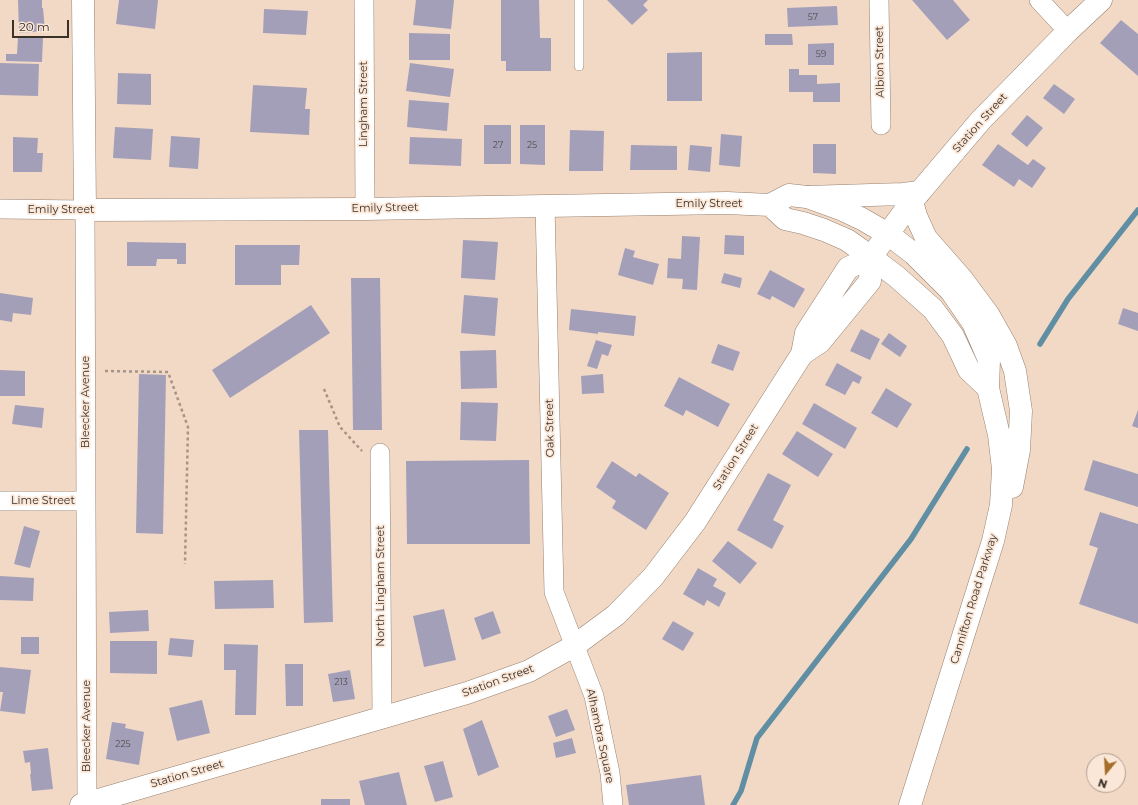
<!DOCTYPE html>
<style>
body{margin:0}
#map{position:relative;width:1138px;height:805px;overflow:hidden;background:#f2d9c6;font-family:Montserrat,sans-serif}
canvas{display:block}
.north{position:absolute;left:1086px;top:753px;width:40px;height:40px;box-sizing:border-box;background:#fbe7d8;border:1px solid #ae9e92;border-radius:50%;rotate:198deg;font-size:11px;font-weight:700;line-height:16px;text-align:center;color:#3a3129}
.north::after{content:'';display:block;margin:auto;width:14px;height:18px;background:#a56e2a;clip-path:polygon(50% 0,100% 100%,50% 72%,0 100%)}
.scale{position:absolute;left:12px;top:20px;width:57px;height:18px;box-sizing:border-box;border:2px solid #3a3129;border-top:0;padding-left:5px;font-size:12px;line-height:14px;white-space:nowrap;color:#3a3129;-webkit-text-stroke:3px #fbe7d8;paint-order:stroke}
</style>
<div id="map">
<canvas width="1138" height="805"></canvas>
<div class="north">N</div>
<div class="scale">20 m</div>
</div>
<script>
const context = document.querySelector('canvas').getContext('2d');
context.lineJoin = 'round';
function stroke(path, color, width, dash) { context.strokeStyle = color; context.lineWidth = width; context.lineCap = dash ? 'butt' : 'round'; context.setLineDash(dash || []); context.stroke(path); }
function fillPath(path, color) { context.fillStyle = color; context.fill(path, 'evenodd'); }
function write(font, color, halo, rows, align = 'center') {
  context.font = font + ' Montserrat,sans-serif'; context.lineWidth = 3.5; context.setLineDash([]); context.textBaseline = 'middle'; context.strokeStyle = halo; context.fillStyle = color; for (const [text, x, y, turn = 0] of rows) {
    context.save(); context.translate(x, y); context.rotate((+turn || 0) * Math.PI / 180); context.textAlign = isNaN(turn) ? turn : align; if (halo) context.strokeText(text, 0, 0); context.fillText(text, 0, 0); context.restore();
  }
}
stroke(new Path2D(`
 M1040 344 1068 299 1138 210
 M733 805 741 791 757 738 911 539 967 449`), '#608ea3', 5.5);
fillPath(new Path2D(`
 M18 0H42V8H43L45 31 19 33Z
 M119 0H158L155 29 116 24Z
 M416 0H454L451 29 413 25Z
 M501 0H539L540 38H551V71H506V61H501Z
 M607 0H648L643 5 648 10 632 25Z
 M912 0H953L970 20 947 40Z
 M837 6 838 25 788 27 787 8Z
 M264 9 308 11 306 35 263 33Z
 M1121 20 1138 34V76L1100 43Z
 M409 33 450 34V60H409Z
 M765 34H792L793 45H765Z
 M18 37 43 38 42 62 6 61V54H17Z
 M834 43V65H808V44Z
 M702 52V101H667V53Z
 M0 63 39 64 38 96 0 95Z
 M410 63 454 69 450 97 406 91Z
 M789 69H799V75H817V84L840 83V102H813V92H789Z
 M118 73 151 74V105L117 104Z
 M1054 84 1075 99 1064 114 1043 98Z
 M253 85 307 88 305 109H310L309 135 250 132Z
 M409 100 449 103 447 131 407 127Z
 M1027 115 1043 128 1027 147 1011 134Z
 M484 125H511V164H484Z
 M520 125H545V165L520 164Z
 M115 127 153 129 151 160 113 158Z
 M570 130 604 131 603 171H569Z
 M721 134 742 136 740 167 719 165Z
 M171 136 200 138 198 169 169 167Z
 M13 137 38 138 37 153H43L42 172H13Z
 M410 137 462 139 461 166 409 164Z
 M813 144H836V174L813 173Z
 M998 144 1028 165 1033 159 1046 168 1032 188 1019 179 1014 187 982 165Z
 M631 145 677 146V170H630Z
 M690 145 712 147 710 172 688 170Z
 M725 235 744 236V255L724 254Z
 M682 236 700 237 697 290 682 289 683 279 667 278 668 258 681 259Z
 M463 240 498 242 495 280 461 278Z
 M127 242 186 243V264H177V259H157L156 266H127Z
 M235 245H300L299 265H281V285H235Z
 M625 248 635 251 633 257 659 264 653 285 618 275Z
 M770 270 805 289 794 308 772 296 770 300 757 294Z
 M724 273 742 278 740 288 721 283Z
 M351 278H380L382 430H353Z
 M0 293 33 298 31 315 13 313 12 322 0 320Z
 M464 295 498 298 495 336 461 333Z
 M311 305 330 333 230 398 212 370Z
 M1123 308 1138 313V331L1118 324Z
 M571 309 636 316 634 336 598 332V334L569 330Z
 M861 329 880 339 870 360 850 351Z
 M889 333 907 346 900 357 881 344Z
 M596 340 612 345 608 356 602 354 597 369 587 366Z
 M718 344 740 352 733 371 711 363Z
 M496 350 497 388 461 389 460 351Z
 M837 363 862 377 859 384 853 381 845 395 825 385Z
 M0 370 25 371V396H0Z
 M139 374 166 375 163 534 136 533Z
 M603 374 604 393 582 394 581 376Z
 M679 377 730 404 718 427 686 410 683 416 664 406Z
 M886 388 912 404 897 428 871 413Z
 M461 402 498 403 496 441 460 440Z
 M814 403 857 428 845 449 802 424Z
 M15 405 44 408 42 428 12 424Z
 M1138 410V428L1132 426Z
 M299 430H328L333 622 304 623Z
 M797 431 833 454 818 477 782 454Z
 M529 460 530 544H407L406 461Z
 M1093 460 1138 474V507L1084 490Z
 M612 461 636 477 639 473 669 493 646 530 612 508 616 501 596 487Z
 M768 473 791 485 773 520 784 526 772 549 737 530Z
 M1100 512 1138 524V624L1079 604 1098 548 1089 545Z
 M24 526 40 531 30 568 14 564Z
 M728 541 757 563 740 584 712 561Z
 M698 568 717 579 713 586 726 593 719 607 707 600 704 606 683 594Z
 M0 576 34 578 33 601 0 600Z
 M273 580 274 608 215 609 214 581Z
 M444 609 456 660 424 667 413 616Z
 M148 610 149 631 110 633 109 612Z
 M493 611 501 633 482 640 474 618Z
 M673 621 694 633 683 651 662 639Z
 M21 637H39V654H21Z
 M170 638 194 640 192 657 168 655Z
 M110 641H157V674L110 673Z
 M224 644 258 645 256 715H235L236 670H224Z
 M285 664H303V706H286Z
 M0 667 31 670 25 714 0 711 3 692H0Z
 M350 670 355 699 333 702 328 674Z
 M202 700 210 733 177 741 169 708Z
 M567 709 575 730 556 737 548 716Z
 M482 720 499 767 478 776 463 729Z
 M112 722 126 724 125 728 144 732 139 765 106 759Z
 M572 738 576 753 556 758 553 743Z
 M48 748 53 789 32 791 30 774H31L30 762 25 763 23 751Z
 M443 761 453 797 435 802 424 766Z
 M399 772 407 805H365L359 781Z
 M701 775 705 805H629L626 785Z
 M321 799H350V805H321Z`), '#a49fb9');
const service = new Path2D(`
 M579 0V66`);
const minor = new Path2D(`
 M364 0 365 209
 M879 0 881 125
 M1039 0 1068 31
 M545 205 554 592 594 696 610 773 613 805
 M0 209 85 210 87 803
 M380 453 382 718
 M0 501H86`);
const tertiary = new Path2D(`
 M83 0 85 210 365 209 727 203 770 205 789 195 807 197 843 210 862 219 888 234
 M770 205 785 219 803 223 824 230 847 240 871 257
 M802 354 820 342 870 281 871 257
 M81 805 467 693 529 671 574 646 616 615 653 577 695 522 802 354 806 333 848 268 871 257`);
const secondary = new Path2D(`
 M807 197 903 194 920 192
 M912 201 916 216 926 238 962 279 988 314 1006 346 1015 371 1021 411 1019 450 1012 487
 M888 234 914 254 951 291 973 323 989 360 988 388 999 435 1003 469 1001 505 993 541 910 805
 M988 388 969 370 953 336 933 309 897 277 871 257 912 201 981 120 1068 31 1101 0`);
stroke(service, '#97816f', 10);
stroke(minor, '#97816f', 20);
stroke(tertiary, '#97816f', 23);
stroke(secondary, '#97816f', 23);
stroke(new Path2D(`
 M105 371 168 372 188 427 185 564
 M324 389 340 427 362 451`), '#a69486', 2.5, [3, 3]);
stroke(service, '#fff', 9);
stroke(minor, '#fff', 19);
stroke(tertiary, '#fff', 22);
stroke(secondary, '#fff', 22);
write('9px', '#544c4d', null, [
 ["57",813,17],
 ["59",821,54],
 ["27",498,145],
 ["25",532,145],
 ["213",341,682],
 ["225",123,744]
]);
write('11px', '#3a3129', '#fbe7d8', [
 ["Albion Street",880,62,-91],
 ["Lingham Street",364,104,-90],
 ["Station Street",980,123,-48],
 ["Emily Street",709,204],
 ["Emily Street",385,208,-1],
 ["Emily Street",61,210],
 ["Bleecker Avenue",86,402,-90],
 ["Oak Street",550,428,-91],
 ["Station Street",736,457,-58],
 ["Lime Street",43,501],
 ["North Lingham Street",381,586,-90],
 ["Cannifton Road Parkway",974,599,-73],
 ["Station Street",498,681,-20],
 ["Bleecker Avenue",87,726,-90],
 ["Alhambra Square",600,736,78],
 ["Station Street",187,774,-16]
]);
</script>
